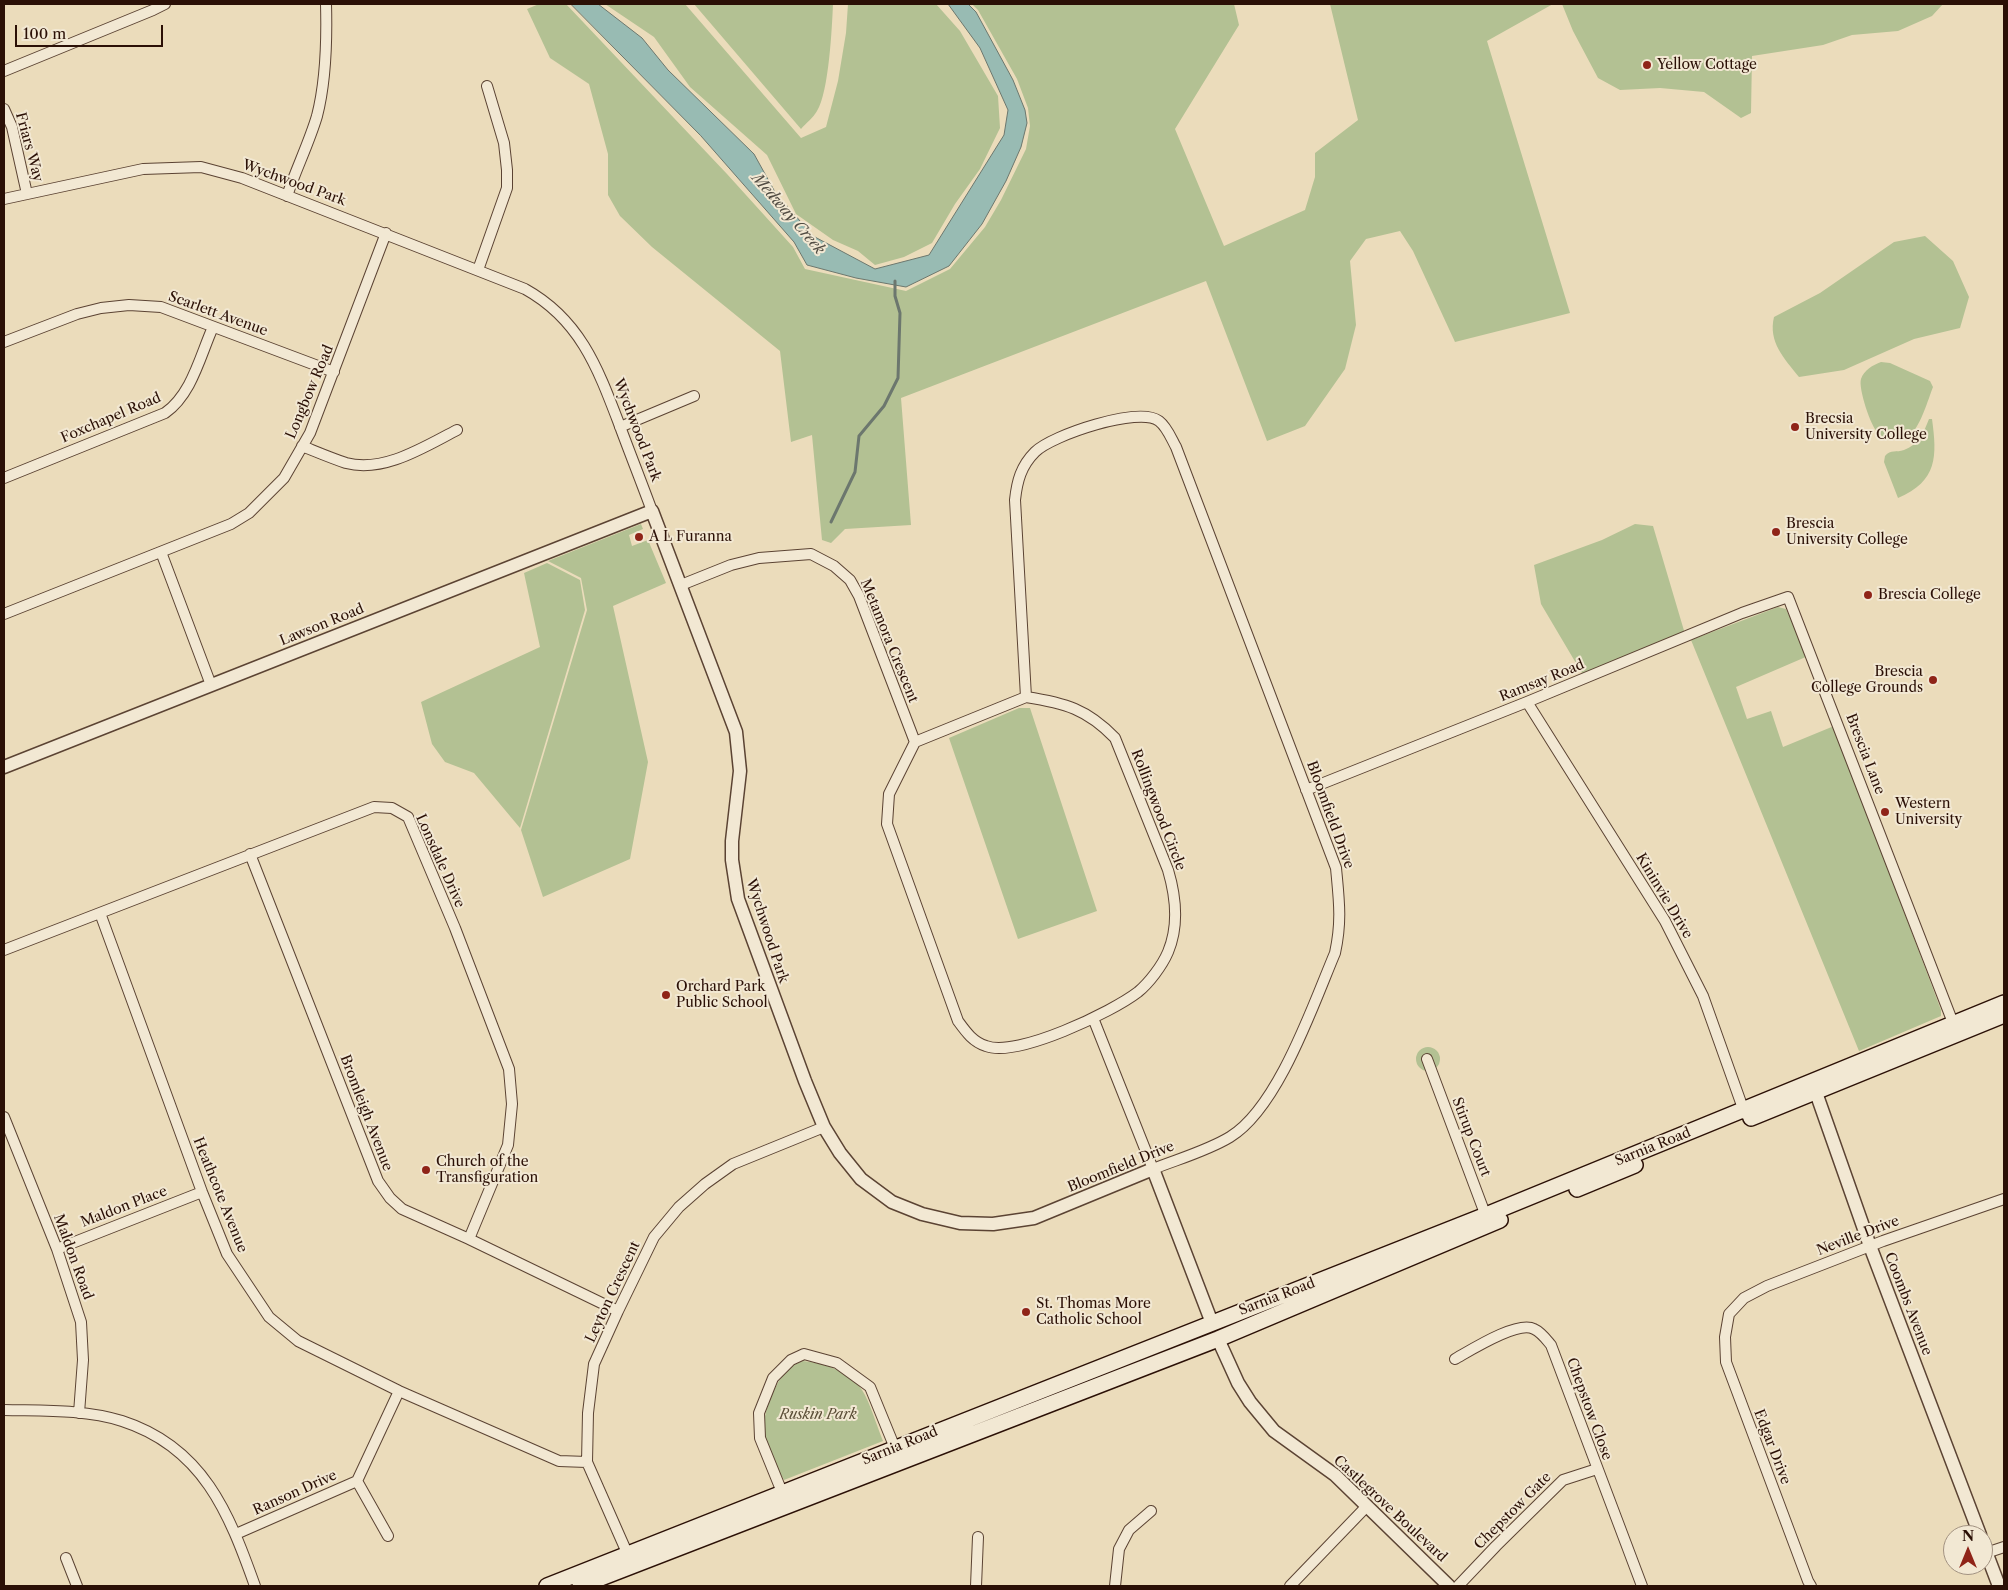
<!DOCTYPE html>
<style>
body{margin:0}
#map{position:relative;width:2008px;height:1590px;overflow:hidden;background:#ebdcbb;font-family:"Libre Caslon Text",serif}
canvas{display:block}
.frame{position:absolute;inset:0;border:5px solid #2b1006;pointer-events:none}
.north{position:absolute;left:1943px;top:1525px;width:50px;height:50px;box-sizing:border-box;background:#f2e8d3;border:1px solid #a29281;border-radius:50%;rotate:0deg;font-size:14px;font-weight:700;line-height:20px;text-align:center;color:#2b1006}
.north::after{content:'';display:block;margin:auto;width:18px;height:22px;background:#8f2418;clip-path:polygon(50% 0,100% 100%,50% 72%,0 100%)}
.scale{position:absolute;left:15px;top:25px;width:148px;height:22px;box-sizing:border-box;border:2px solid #2b1006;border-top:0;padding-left:6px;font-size:15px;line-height:18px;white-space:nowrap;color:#2b1006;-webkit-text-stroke:4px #f2e8d3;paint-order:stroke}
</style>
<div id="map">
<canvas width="2008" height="1590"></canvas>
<div class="frame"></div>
<div class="north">N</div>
<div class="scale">100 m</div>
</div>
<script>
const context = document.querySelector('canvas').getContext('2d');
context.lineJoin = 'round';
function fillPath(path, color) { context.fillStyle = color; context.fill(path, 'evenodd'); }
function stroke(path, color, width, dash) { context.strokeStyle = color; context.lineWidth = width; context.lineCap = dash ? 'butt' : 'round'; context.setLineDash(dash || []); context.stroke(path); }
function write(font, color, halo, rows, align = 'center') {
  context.font = font + ' "Libre Caslon Text",serif'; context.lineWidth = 4; context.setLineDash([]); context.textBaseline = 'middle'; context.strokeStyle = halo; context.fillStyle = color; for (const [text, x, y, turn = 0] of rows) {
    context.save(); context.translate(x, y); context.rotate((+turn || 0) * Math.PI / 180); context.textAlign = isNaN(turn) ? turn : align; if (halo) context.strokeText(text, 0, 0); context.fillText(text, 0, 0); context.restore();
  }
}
fillPath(new Path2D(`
 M539 4H566L727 174 793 247 805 269 906 291 950 269 985 227 1001 200 1026 149 1030 126 1028 108 1017 79 978 10 972 4H1234L1239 25 1175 129 1224 246 1305 210 1315 177V153L1358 120 1330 4H1553L1487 41 1570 313 1455 342 1413 251 1400 231 1366 239 1350 261 1356 325 1345 369 1305 426 1267 441 1206 281 901 398 911 525 845 529 831 543 822 540 812 435 791 442 780 351 652 247 620 216 608 195V154L589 84 550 58 527 9Z
 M605 4H685L801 138 826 127 838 81 846 33 848 4H936L960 31 998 96 1000 128 980 169 955 204 932 243 904 257 875 265 858 251 833 240 796 214 767 155 690 87 654 37Z
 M694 4H833C832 27 829 92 817 111 813 118 806 123 801 129Z
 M1562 4H1943L1932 16 1898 31 1852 35 1823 45 1752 56 1751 113 1741 118 1704 92 1660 88 1620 90 1598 78 1573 31Z
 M1925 236 1953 261 1969 297 1960 328 1914 339 1844 370 1799 377C1784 358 1768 342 1774 317L1820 293 1894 242Z
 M1881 362 1890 363 1930 381 1933 387C1928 400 1921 424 1912 433 1904 442 1887 442 1878 433 1871 427 1858 388 1861 379 1864 370 1873 365 1881 362Z
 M1929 419H1932C1937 456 1938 481 1898 498L1884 462 1885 456C1891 449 1896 453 1904 450 1918 445 1924 432 1929 419Z
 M641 524 643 529 629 535 632 546 648 540 666 583 613 606 648 762 630 859 543 897 521 830 587 610 581 578 548 561Z
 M1635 524 1653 526 1685 634 1583 675 1541 604 1534 565 1602 540Z
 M547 563 580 580 585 610 520 828 474 773 445 762 432 744 421 702 540 647 524 573Z
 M1778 607 1786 609 1808 656 1736 687 1747 719 1771 711 1783 747 1834 726 1941 1010V1016L1859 1051 1691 640Z
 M1019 708H1030L1097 911 1018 939 949 738Z
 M1416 1059a12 12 0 1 1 24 0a12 12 0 1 1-24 0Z
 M803 1361C823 1363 850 1371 862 1390 870 1402 877 1427 883 1441L784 1480C776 1466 767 1450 764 1433 761 1416 777 1375 792 1366 795 1364 799 1363 803 1361Z`), '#b3c193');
const water = new Path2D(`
 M571 4H598L642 38 668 70 754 154 775 192 813 236 875 269 929 255 1004 135 1008 110 980 48 948 4H968L976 12 1013 80 1025 110 1027 123 1021 147 1006 181 982 224 949 266 906 287 856 278 807 265 794 242 701 136Z`);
fillPath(water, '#98bbb3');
stroke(water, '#6c776e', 1);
stroke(new Path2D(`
 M831 522 855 472 859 436 884 406 898 378 900 313 895 296V281`), '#6c776e', 3);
const minor = new Path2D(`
 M4 71 153 10 165 4
 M4 109 12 127 27 194
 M287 196C296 169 309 143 317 116 326 81 327 40 326 4
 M4 199 143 169 201 167 242 178 525 289C579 319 597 366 618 421 629 451 641 481 652 511
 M478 270 507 188V170L504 143 487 86
 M4 342 77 314 101 308 129 305 161 307 334 372
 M620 427 694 396
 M302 446C317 452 331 458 346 463 384 473 424 447 457 430
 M4 478 165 413C192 394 200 356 213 327
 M161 552 211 685
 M681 585 731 565 759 558 811 554 834 566 850 580 859 596 915 742
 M4 614 231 524 249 513 284 478 310 433 386 233
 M1026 697 1015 500C1017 481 1021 466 1035 452 1052 435 1139 406 1159 421 1167 427 1171 438 1176 447L1336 868C1339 900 1342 921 1335 953 1313 1005 1278 1108 1230 1137 1207 1151 1178 1159 1153 1169L1093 1018
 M1026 697C1065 703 1087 709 1115 738L1168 870C1176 897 1179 926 1168 952 1162 966 1149 983 1138 992 1112 1012 1017 1058 986 1046 973 1042 966 1032 958 1021L887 824 889 794 915 742Z
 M1527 702 1665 921 1703 996 1745 1114
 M1306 790 1527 702 1742 613 1788 597 1955 1028
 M250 854 378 1181 390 1198 402 1209 469 1239 618 1311
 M100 913 202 1192 227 1254 269 1317 298 1341 399 1391 559 1461 587 1462
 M4 950 374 807 392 808 408 817 455 928 509 1069 512 1104 508 1145 469 1239
 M1427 1059 1487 1219
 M4 1117 57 1249 81 1322 83 1360 79 1413
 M57 1249 202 1192
 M1455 1359C1471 1350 1518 1320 1534 1329 1541 1332 1546 1339 1551 1345L1642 1586
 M4 1410C42 1411 84 1409 122 1421 203 1447 229 1513 255 1586
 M357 1481 388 1536
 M784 1497 760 1438 759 1413 773 1378 791 1360 804 1354 837 1363 870 1387 897 1453
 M236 1534 357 1481 399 1391
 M1986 1553 2004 1547
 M628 1555 587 1462 588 1413 594 1364 618 1311 654 1237 679 1207 705 1184 733 1164 824 1127
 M66 1558 77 1586
 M976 1586 978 1537
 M1115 1586 1119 1549 1129 1530 1151 1511
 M1290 1586 1367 1506
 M1458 1586 1496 1546 1563 1480 1597 1469
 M1811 1586 1808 1581 1726 1362 1725 1337 1729 1314 1744 1298 1767 1286 1883 1241 2004 1199`);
const tertiary = new Path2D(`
 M4 767 652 511 736 732 740 771 732 841V860L738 899 805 1081 824 1127 840 1153 861 1179 892 1202 922 1214 960 1223 993 1224 1034 1218 1153 1169 1212 1323
 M1813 1084 1870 1246 1980 1535
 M1218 1339 1238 1383 1250 1402 1274 1431 1335 1475 1449 1586
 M1983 1544 1999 1586`);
const secondary = new Path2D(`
 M1751 1118 2004 1015
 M1577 1189 1635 1165
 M547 1586 1486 1215 2004 1003
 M580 1586 1218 1339 1500 1220`);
stroke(minor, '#5b4333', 12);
stroke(tertiary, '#5b4333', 15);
stroke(secondary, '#2b1006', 18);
stroke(minor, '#f2e8d3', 10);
stroke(tertiary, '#f2e8d3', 12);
stroke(secondary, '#f2e8d3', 15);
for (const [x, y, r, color] of [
 [1647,65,5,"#8f2418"],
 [1795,427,5,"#8f2418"],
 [1776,532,5,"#8f2418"],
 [639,537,5,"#8f2418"],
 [1868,595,5,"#8f2418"],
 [1933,680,5,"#8f2418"],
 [1885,812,5,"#8f2418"],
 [666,995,5,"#8f2418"],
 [426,1170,5,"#8f2418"],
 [1026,1312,5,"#8f2418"]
]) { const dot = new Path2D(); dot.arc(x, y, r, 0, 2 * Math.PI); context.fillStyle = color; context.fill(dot); stroke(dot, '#f2e8d3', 2); }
write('14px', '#2b1006', '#f2e8d3', [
 ["Yellow Cottage",1657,65],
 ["Brecsia",1805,419],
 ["University College",1805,435],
 ["Brescia",1786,524],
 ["University College",1786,540],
 ["A L Furanna",649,537],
 ["Brescia College",1878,595],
 ["Brescia",1923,672,"right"],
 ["College Grounds",1923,688,"right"],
 ["Western",1895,804],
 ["University",1895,820],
 ["Orchard Park",676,987],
 ["Public School",676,1003],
 ["Church of the",436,1162],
 ["Transfiguration",436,1178],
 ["St. Thomas More",1036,1304],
 ["Catholic School",1036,1320]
], 'left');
write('14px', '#2b1006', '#f2e8d3', [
 ["Friars Way",29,147,75],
 ["Wychwood Park",294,183,20],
 ["Scarlett Avenue",218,314,20],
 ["Longbow Road",310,392,-67],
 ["Foxchapel Road",111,418,-23],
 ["Wychwood Park",637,430,69],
 ["Lawson Road",322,625,-22],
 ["Metamora Crescent",889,641,68],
 ["Ramsay Road",1542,681,-22],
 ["Brescia Lane",1865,754,69],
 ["Rollingwood Circle",1158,810,69],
 ["Bloomfield Drive",1330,815,70],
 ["Lonsdale Drive",440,861,66],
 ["Kininvie Drive",1664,896,59],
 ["Wychwood Park",767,931,72],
 ["Bromleigh Avenue",366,1113,69],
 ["Stirup Court",1471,1137,69],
 ["Sarnia Road",1653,1147,-22],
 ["Bloomfield Drive",1121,1167,-22],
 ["Heathcote Avenue",220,1195,68],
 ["Maldon Place",124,1207,-21],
 ["Neville Drive",1858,1236,-21],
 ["Maldon Road",73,1257,70],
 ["Leyton Crescent",613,1292,-65],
 ["Sarnia Road",1277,1297,-21],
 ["Coombs Avenue",1908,1304,69],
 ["Chepstow Close",1589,1409,70],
 ["Sarnia Road",900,1446,-22],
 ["Edgar Drive",1772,1447,69],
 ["Ranson Drive",295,1493,-24],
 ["Castlegrove Boulevard",1390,1509,43],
 ["Chepstow Gate",1513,1511,-45]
]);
write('italic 14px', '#5b4e37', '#f2e8d3', [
 ["Ruskin Park",818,1415]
]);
write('italic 15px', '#514c43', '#f2e8d3', [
 ["Medway Creek",788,214,49]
]);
</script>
